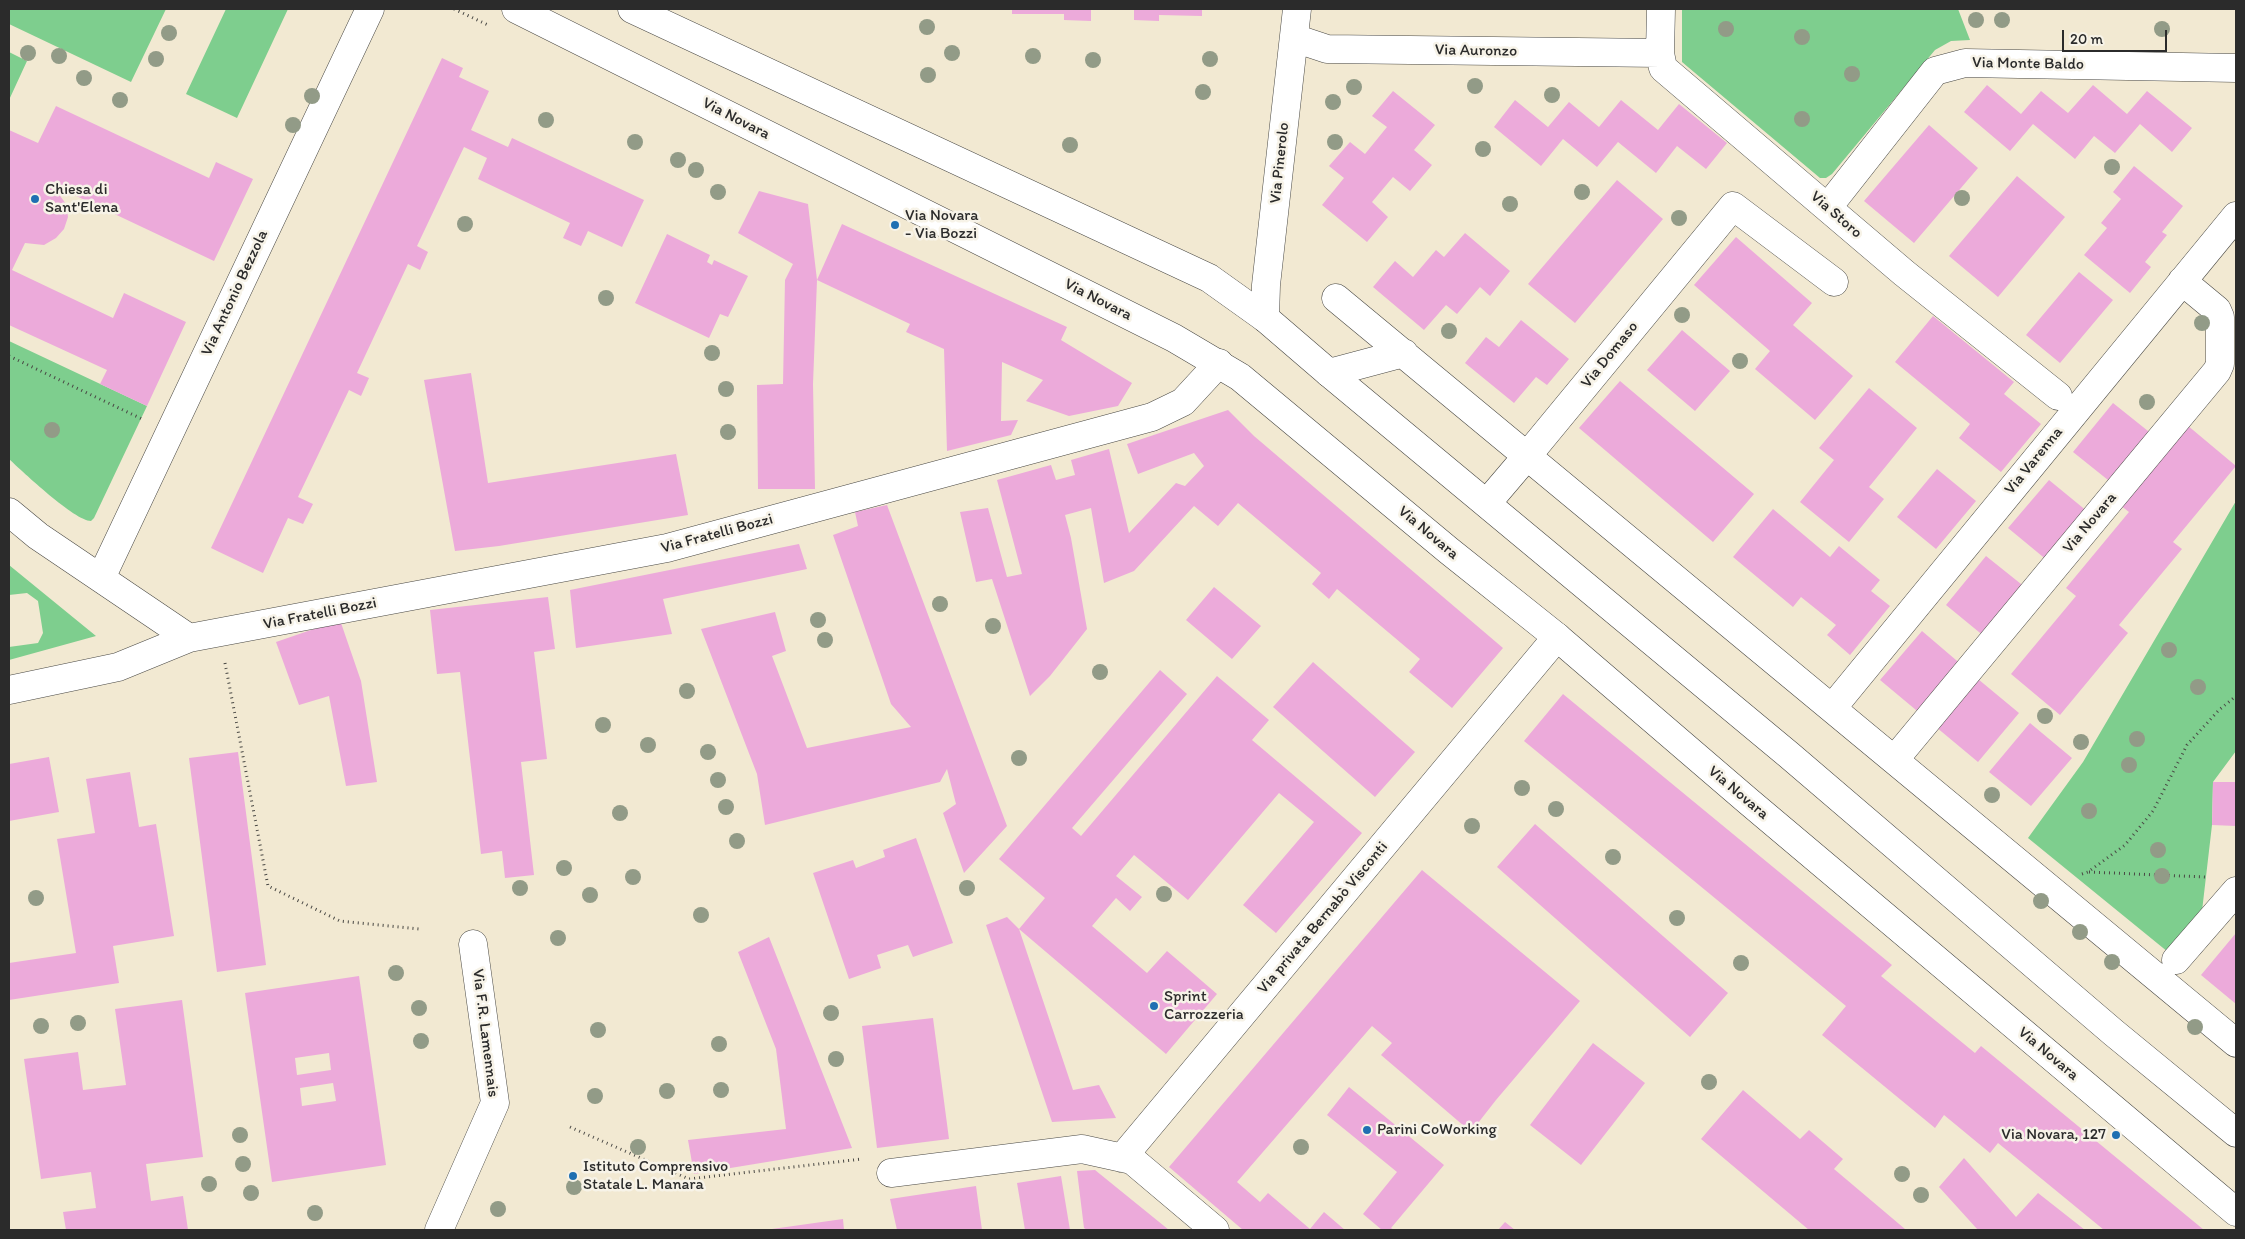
<!DOCTYPE html>
<meta charset="utf-8">
<style>
body{margin:0}
#map{position:relative;width:2245px;height:1239px;overflow:hidden;background:#f2e9d2;font-family:Itim,sans-serif}
canvas{display:block}
.frame{position:absolute;inset:0;border:10px solid #2b2b2b;pointer-events:none}
.scale{position:absolute;left:2062px;top:30px;width:105px;height:22px;box-sizing:border-box;border:2px solid #2b2b2b;border-top:0;padding-left:6px;font-size:15px;line-height:18px;white-space:nowrap;color:#2b2b2b;-webkit-text-stroke:4px #f7f3e8;paint-order:stroke}
</style>
<div id="map">
<canvas width="2245" height="1239"></canvas>
<div class="frame"></div>
<div class="scale">20 m</div>
</div>
<script>
const context = document.querySelector('canvas').getContext('2d');
context.lineJoin = 'round';
function fillPath(path, color) { context.fillStyle = color; context.fill(path, 'evenodd'); }
function stroke(path, color, width, dash) { context.strokeStyle = color; context.lineWidth = width; context.lineCap = dash ? 'butt' : 'round'; context.setLineDash(dash || []); context.stroke(path); }
function write(font, color, halo, rows, align = 'center') {
  context.font = font + ' Itim,sans-serif'; context.lineWidth = 5; context.setLineDash([]); context.textBaseline = 'middle'; context.strokeStyle = halo; context.fillStyle = color; for (const [text, x, y, turn = 0] of rows) {
    context.save(); context.translate(x, y); context.rotate((+turn || 0) * Math.PI / 180); context.textAlign = isNaN(turn) ? turn : align; if (halo) context.strokeText(text, 0, 0); context.fillText(text, 0, 0); context.restore();
  }
}
fillPath(new Path2D(`
 M9 9H166L131 82 9 24Z
 M226 9H288L237 118 186 94Z
 M1682 9H1958L1970 40 1951 41 1935 50 1832 174 1826 178H1820L1682 62Z
 M9 52 27 61 9 100Z
 M9 341 147 406 94 518 91 521C75 521 23 472 9 459Z
 M2236 501V751L2213 782 2212 825 2202 911 2168 952 2028 838 2083 762Z
 M9 565 96 636 9 660V647L38 643 43 633 38 601 27 593 9 595Z`), '#7ece8e');
fillPath(new Path2D(`
 M1012 9H1091V21L1064 20V14H1012Z
 M1134 9H1202V16L1159 15V21L1134 20Z
 M442 58 463 68 459 77 489 91 471 130 508 147 512 138 644 200 622 247 588 231 581 246 563 238 570 223 478 179 487 158 464 147 417 246 428 252 420 270 408 264 357 373 369 378 361 396 349 390 298 497 313 504 303 524 288 518 263 573 211 548Z
 M1987 85 2021 114 2041 91 2068 113 2093 85 2127 114 2147 91 2192 128 2172 152 2140 124 2115 153 2094 136 2075 159 2033 124 2010 151 1964 112Z
 M1393 91 1435 125 1414 150 1432 165 1410 191 1393 177 1372 202 1388 217 1367 242 1322 205 1344 178 1329 166 1350 142 1365 154 1387 127 1372 116Z
 M1515 100 1548 127 1569 102 1599 127 1621 100 1658 130 1679 104 1727 143 1706 169 1677 146 1656 173 1618 142 1597 167 1563 139 1541 166 1494 127Z
 M56 106 209 178 216 162 253 179 214 261 70 193H58L66 204 68 217 64 229 56 238 44 245 25 243 12 270 113 318 124 293 186 322 147 406 100 384 107 370 9 325V130L38 143Z
 M1929 125 1978 168 1914 243 1864 201Z
 M2134 166 2183 206 2162 232 2167 235 2145 262 2151 267 2130 293 2084 255 2107 228 2101 223 2121 199 2113 192Z
 M2017 176 2065 217 1998 297 1949 256Z
 M1617 180 1663 219 1575 323 1528 284Z
 M759 191 808 204 817 280 813 384 815 489H758L757 385 783 384 785 280 793 264 738 233Z
 M842 224 1067 327 1061 340 1132 383 1118 406 1069 416 1026 401 1043 380 1002 362 1001 421 1018 420 1011 435 947 451 944 349 906 332 910 324 817 280Z
 M1465 233 1510 271 1490 296 1480 287 1457 314 1446 305 1424 330 1373 287 1395 261 1413 277 1436 250 1444 257Z
 M667 234 710 255 707 262 712 265 714 260 748 276 728 317 720 314 709 338 635 303Z
 M1736 237 1812 303 1793 325 1853 376 1815 420 1755 369 1770 351 1694 285Z
 M2079 272 2113 300 2060 363 2026 335Z
 M1933 316 2014 382 2004 394 2041 424 2001 472 1959 438 1970 424 1895 362Z
 M1521 320 1569 359 1547 385 1536 377 1514 403 1465 363 1486 337 1499 347Z
 M1682 330 1730 371 1695 411 1647 370Z
 M471 373 488 483 676 454 688 515 499 546 455 551 424 380Z
 M1620 381 1754 494 1713 542 1579 428Z
 M1869 388 1917 428 1869 487 1884 499 1849 542 1800 502 1834 460 1819 448Z
 M2113 403 2153 435 2113 484 2073 452Z
 M1228 410 1254 436 1503 648 1452 708 1409 672 1420 659 1337 589 1329 599 1312 584 1321 573 1238 503 1218 526 1194 506 1134 571 1104 583 1091 508 1065 515 1071 538 1087 629 1050 676 1030 696 992 579 976 582 960 512 988 508 1007 577 1022 574 997 480 1051 465 1056 480 1075 475 1071 460 1109 449 1129 533 1176 483 1185 486 1204 466 1194 453 1138 474 1127 444Z
 M2187 425 2236 466 2173 542 2182 549 2119 625 2128 633 2060 715 2011 674 2076 596 2066 588 2129 512 2120 505Z
 M1937 469 1976 501 1936 549 1897 517Z
 M2049 480 2088 512 2048 561 2008 528Z
 M887 505 1007 826 964 873 943 813 956 804 947 769 940 782 765 825 757 774 701 629 775 612 786 651 772 656 807 748 911 727 891 704 833 535 858 526 855 512Z
 M1773 509 1830 557 1839 546 1880 580 1871 591 1890 606 1850 655 1827 635 1836 625 1801 597 1793 607 1733 557Z
 M799 544 807 569 663 599 672 634 576 648 570 590Z
 M1986 556 2026 588 1985 637 1946 605Z
 M1214 587 1261 626 1232 659 1186 620Z
 M548 597 555 649 534 652 547 759 521 762 534 875 505 878 502 851 481 854 460 672 437 674 430 610Z
 M340 620 361 681 377 782 346 786 329 696 299 705 276 642Z
 M1922 631 1963 666 1922 715 1880 680Z
 M1313 662 1415 752 1375 797 1273 707Z
 M1160 670 1187 694 1072 828 1081 836 1217 676 1269 720 1252 740 1362 833 1276 933 1243 905 1314 822 1279 793 1188 900 1134 855 1116 876 1142 897 1130 911 1116 898 1092 926 1147 973 1167 951 1217 994 1166 1054 1019 929 1045 898 999 859Z
 M1978 679 2019 713 1978 762 1936 727Z
 M1563 694 1892 965 1881 976 1975 1053 1981 1046 2204 1230H2104L1998 1143 1990 1153 1944 1115 1935 1128 1822 1035 1846 1006 1524 741Z
 M2030 723 2072 758 2031 806 1989 772Z
 M238 752 266 965 217 972 189 758Z
 M49 757 59 812 9 821V764Z
 M130 772 139 827 156 824 174 936 113 946 119 983 9 1000V963L76 953 57 839 95 833 86 779Z
 M2213 782H2236V826L2212 825Z
 M1535 824 1728 993 1690 1037 1497 867Z
 M916 838 953 943 913 957 908 945 877 955 881 968 849 979 813 873 853 860 856 868 885 857 883 850Z
 M1422 870 1580 1001 1496 1100 1471 1132 1381 1055 1392 1043 1372 1026 1237 1182 1260 1202 1268 1193 1310 1229 1324 1212 1345 1230H1243L1169 1167Z
 M1007 917 1019 929 1073 1090 1099 1085 1116 1118 1052 1122 986 925Z
 M2236 933V1004L2201 975Z
 M769 937 852 1148 694 1174 688 1140 786 1129 776 1049 738 952Z
 M359 976 386 1165 272 1182 245 993ZM329 1053 331 1070 297 1075 295 1058ZM333 1083 336 1101 302 1106 300 1088Z
 M182 1000 203 1157 146 1164 151 1201 183 1196 188 1230H66L63 1212 96 1208 91 1172 41 1179 24 1059 78 1052 83 1090 126 1085 115 1009Z
 M933 1018 949 1139 877 1148 862 1026Z
 M1593 1043 1645 1083 1581 1165 1530 1125Z
 M1349 1087 1444 1165 1391 1228 1394 1230H1382L1363 1214 1397 1172 1327 1115Z
 M1743 1090 1800 1139 1809 1130 1843 1159 1834 1169 1905 1229 1809 1230 1701 1139Z
 M1964 1158 2016 1217 2038 1193 2085 1230H1978L1939 1187Z
 M1095 1170 1169 1230H1087L1084 1228 1077 1171Z
 M1061 1176 1070 1230H1025L1017 1183Z
 M976 1186 982 1230H897L890 1199Z
 M843 1219 844 1230H772V1229Z
 M1505 1222 1515 1230H1498Z`), '#ecaada');
const pedestrian = new Path2D(`
 M1487 503 1527 456`);
const minor = new Path2D(`
 M1661 9 1660 53 1663 68 1904 273 2058 396
 M1294 38 1327 49 1660 53
 M1828 207 1935 71 1965 63 2236 68
 M1336 298 2236 1043
 M1265 318 1266 285 1297 9
 M1329 373 1404 353
 M1527 456 1733 206 1834 282
 M9 512 38 536 189 638
 M101 578 370 9
 M9 690 118 667 189 638 667 548 1152 417 1183 402 1219 363
 M1833 707 2236 216
 M1895 759 2217 371 2220 364V317L2217 310 2182 281
 M2176 960 2236 891
 M1122 1158 1557 637
 M891 1173 1082 1149 1132 1160 1215 1230
 M439 1230 495 1103 473 944`);
const tertiary = new Path2D(`
 M516 9 1174 338 1240 377 1448 550 1557 637 1748 801 2236 1212
 M632 9 1209 278 1265 318 1329 373 1789 755 2114 1033 2236 1133`);
stroke(pedestrian, '#494844', 29);
stroke(minor, '#494844', 29);
stroke(tertiary, '#494844', 29);
stroke(new Path2D(`
 M454 9 488 25
 M9 356 142 419
 M225 663 268 886 340 921 419 929
 M2089 872 2205 877
 M2082 874 2088 872 2125 845 2153 811 2187 745 2219 710 2236 696
 M570 1127 689 1179 862 1159`), '#494844', 3, [1, 4]);
stroke(pedestrian, '#fff', 28);
stroke(minor, '#fff', 28);
stroke(tertiary, '#fff', 28);
context.fillStyle = '#929b87';
for (const [x, y] of [
 [1976,20],
 [2002,20],
 [927,27],
 [1726,29],
 [2162,29],
 [169,33],
 [1802,37],
 [28,53],
 [952,53],
 [59,56],
 [1033,56],
 [156,59],
 [1210,59],
 [1093,60],
 [1852,74],
 [928,75],
 [84,78],
 [1475,86],
 [1354,87],
 [1203,92],
 [1552,95],
 [312,96],
 [120,100],
 [1333,102],
 [1802,119],
 [546,120],
 [293,125],
 [635,142],
 [1335,142],
 [1070,145],
 [1483,149],
 [678,160],
 [2112,167],
 [696,170],
 [718,192],
 [1582,192],
 [1962,198],
 [1510,204],
 [1679,218],
 [465,224],
 [606,298],
 [1682,315],
 [2202,323],
 [1449,331],
 [712,353],
 [1740,361],
 [726,389],
 [2147,402],
 [52,430],
 [728,432],
 [940,604],
 [818,620],
 [993,626],
 [825,640],
 [2169,650],
 [1100,672],
 [2198,687],
 [687,691],
 [2045,716],
 [603,725],
 [2137,739],
 [2081,742],
 [648,745],
 [708,752],
 [1019,758],
 [2129,765],
 [718,780],
 [1522,788],
 [1992,795],
 [726,807],
 [1556,809],
 [2089,811],
 [620,813],
 [1472,826],
 [737,841],
 [2158,850],
 [1613,857],
 [564,868],
 [2162,876],
 [633,877],
 [520,888],
 [967,888],
 [1164,894],
 [590,895],
 [36,898],
 [2041,901],
 [701,915],
 [1677,918],
 [2080,932],
 [558,938],
 [2112,962],
 [1741,963],
 [396,973],
 [419,1008],
 [831,1013],
 [78,1023],
 [41,1026],
 [2195,1027],
 [598,1030],
 [421,1041],
 [719,1044],
 [836,1059],
 [1709,1082],
 [721,1090],
 [667,1091],
 [595,1096],
 [240,1135],
 [638,1147],
 [1301,1147],
 [243,1164],
 [1902,1174],
 [209,1184],
 [574,1187],
 [251,1193],
 [1921,1195],
 [498,1209],
 [315,1213]
]) { context.beginPath(); context.arc(x, y, 8, 0, 2 * Math.PI); context.fill(); }
for (const [x, y, r, color] of [
 [35,199,5,"#1f6fb2"],
 [895,225,5,"#1f6fb2"],
 [1154,1006,5,"#1f6fb2"],
 [1367,1130,5,"#1f6fb2"],
 [2116,1135,5,"#1f6fb2"],
 [573,1176,5,"#1f6fb2"]
]) { const dot = new Path2D(); dot.arc(x, y, r, 0, 2 * Math.PI); context.fillStyle = color; context.fill(dot); stroke(dot, '#f7f3e8', 2); }
write('16px', '#2b2b2b', '#f7f3e8', [
 ["Via Auronzo",1476,51,1],
 ["Via Monte Baldo",2028,64,1],
 ["Via Novara",736,119,27],
 ["Via Pinerolo",1280,163,-84],
 ["Via Storo",1836,215,41],
 ["Via Antonio Bezzola",235,293,-65],
 ["Via Novara",1098,300,27],
 ["Via Domaso",1610,355,-51],
 ["Via Varenna",2034,461,-51],
 ["Via Novara",2090,523,-50],
 ["Via Novara",1428,533,40],
 ["Via Fratelli Bozzi",717,534,-15],
 ["Via Fratelli Bozzi",320,614,-11],
 ["Via Novara",1738,793,40],
 ["Via privata Bernabò Visconti",1323,918,-50],
 ["Via F.R. Lamennais",485,1033,83],
 ["Via Novara",2048,1054,40]
]);
write('16px', '#2b2b2b', '#f7f3e8', [
 ["Chiesa di",45,190],
 ["Sant'Elena",45,208],
 ["Via Novara",905,216],
 ["- Via Bozzi",905,234],
 ["Sprint",1164,997],
 ["Carrozzeria",1164,1015],
 ["Parini CoWorking",1377,1130],
 ["Via Novara, 127",2106,1135,"right"],
 ["Istituto Comprensivo",583,1167],
 ["Statale L. Manara",583,1185]
], 'left');
</script>
